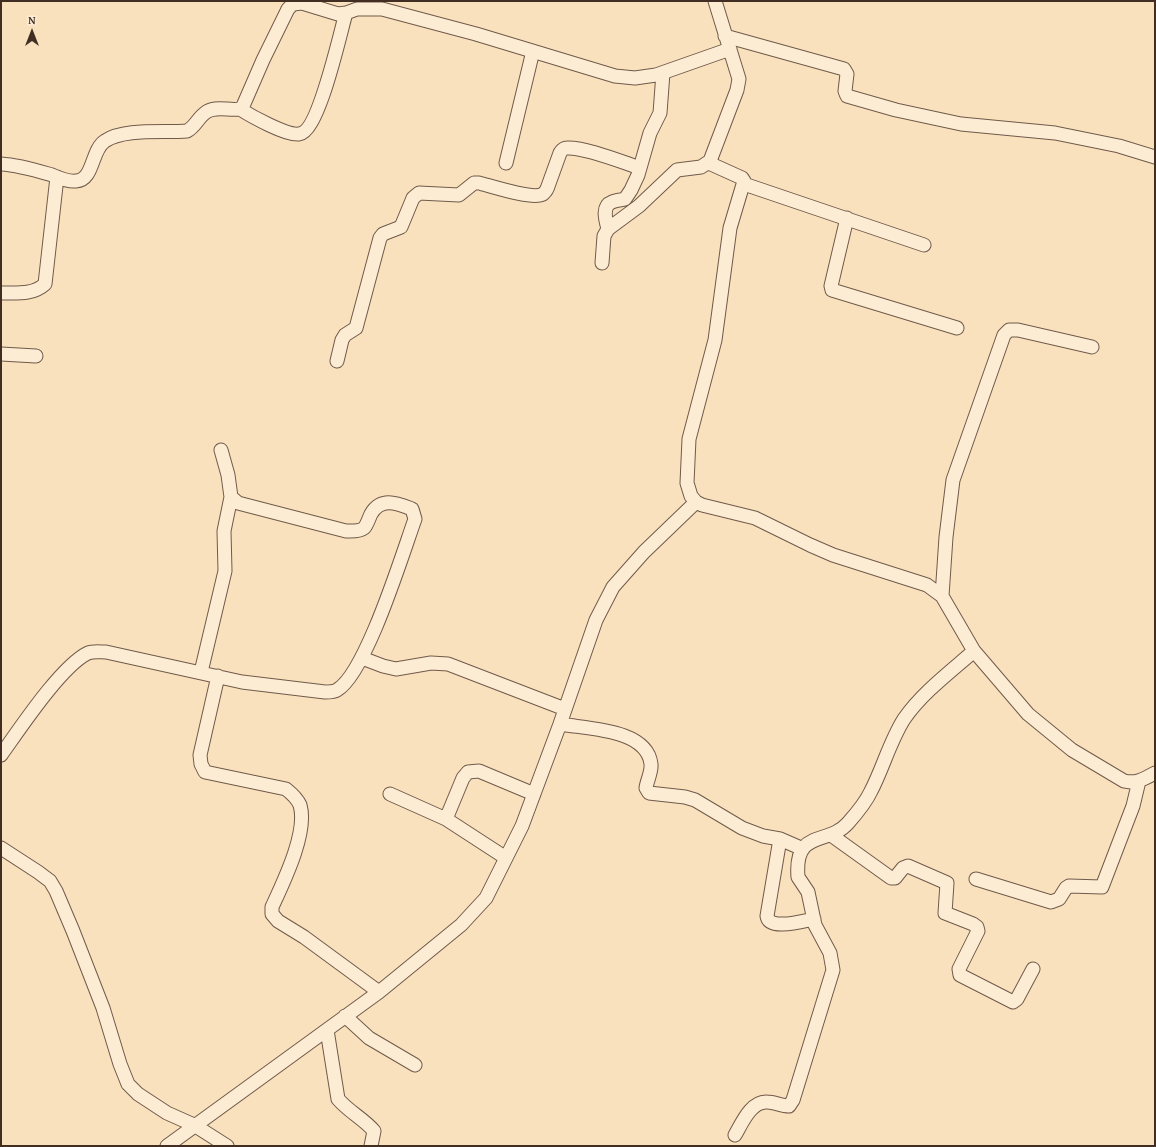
<!DOCTYPE html>
<style>
body{margin:0}
#map{position:relative;width:1156px;height:1147px;overflow:hidden;background:#fae1bd;font-family:"Gentium Book Plus",serif}
canvas{display:block}
.frame{position:absolute;inset:0;border:2px solid #422d23;pointer-events:none}
.north{position:absolute;left:12px;top:12px;width:40px;height:40px;-webkit-text-stroke:3px #fcecd4;paint-order:stroke;rotate:0deg;font-size:11px;font-weight:700;line-height:16px;text-align:center;color:#422d23}
.north::after{content:'';display:block;margin:auto;width:14px;height:18px;background:#422d23;clip-path:polygon(50% 0,100% 100%,50% 72%,0 100%)}
</style>
<div id="map">
<canvas width="1156" height="1147"></canvas>
<div class="frame"></div>
<div class="north">N</div>
</div>
<script>
const context = document.querySelector('canvas').getContext('2d');
context.lineJoin = 'round';
function stroke(path, color, width, dash) { context.strokeStyle = color; context.lineWidth = width; context.lineCap = dash ? 'butt' : 'round'; context.setLineDash(dash || []); context.stroke(path); }
const minor = new Path2D(`
 M715 1 739 79 737 90 710 161 711 164 742 178 744 181 730 228 715 340 689 439 687 483 691 496 696 502 702 505 755 518 810 545 833 555 927 585 942 596 974 651 1028 714 1072 750 1124 781C1136 784 1144 779 1155 773
 M725 36 844 69 847 74 845 91 847 96 896 110 961 124 1055 133 1119 146 1155 157
 M240 109C251 116 287 136 299 134 319 132 340 33 346 13
 M506 163 533 51
 M1 164C19 165 35 170 52 175 59 178 68 182 76 181 94 180 91 150 105 141 124 128 164 133 187 131 195 127 198 118 205 113 214 105 229 111 240 109L243 106 263 60 288 9 293 4 302 3 338 14 346 13 357 9H382L476 34 615 76 635 78 656 75 730 49
 M744 184 924 245
 M847 218 831 286 832 290 957 328
 M608 229C606 221 601 206 612 202 616 200 621 200 625 199L631 190 638 175 650 133 660 113 663 73
 M602 263 604 236 608 229 639 206 677 170 701 167 710 161
 M1 293C17 293 33 295 45 284L57 177
 M1 354 36 356
 M337 361 342 340 345 335 356 328 380 238 383 234 401 227 413 198 419 193 459 195 474 183H479C491 186 533 200 543 194 544 193 547 190 547 189L560 153C562 150 563 148 567 148 585 147 622 162 640 168
 M942 596 946 537 953 480 1004 335 1009 330H1018L1092 347
 M362 658 383 666 396 669 431 663 448 664 565 709
 M201 672 225 571 224 531 231 497
 M218 676 200 755 201 764 205 772 286 789C291 793 297 798 300 805 308 832 284 881 272 907V914L278 921 304 937 379 992
 M560 724C588 729 647 729 651 764 652 772 647 780 646 788L649 793 685 797 695 800 742 828 763 836 780 839 803 849
 M1 755C19 730 61 666 88 653 93 651 100 652 106 652L242 682 325 692C329 692 334 692 337 690 366 673 402 555 415 519L412 509C396 503 381 497 371 514 369 518 367 525 364 528 359 532 351 531 346 531L238 503 231 497 228 475 221 450
 M390 794 446 819 506 858
 M446 819 463 778 468 772 479 771 534 794
 M831 835 891 878H895L903 868 908 866 947 883 945 913 973 924 977 927 978 931 959 969 960 975 1013 1002 1017 999 1033 969
 M780 839 767 916C769 931 803 921 814 919
 M1 848 38 872 50 881 56 891 73 931 103 1008 120 1064 128 1084 138 1094 167 1113 194 1125 227 1146
 M976 879 1051 902 1059 899 1066 888 1069 886 1102 887 1133 806 1139 781
 M345 1016 369 1038 415 1065
 M327 1030 338 1099C349 1112 364 1119 374 1131L371 1146
 M735 1135C742 1123 751 1101 767 1102 775 1102 781 1106 789 1106L793 1100 833 970 830 953 815 925 808 892 798 877C794 828 828 846 848 823 856 814 866 802 871 791 883 768 890 741 904 719 922 693 950 672 974 651
 M167 1146 379 992 461 925 486 898 522 826 560 724 596 620 613 587 644 552 696 502`);
stroke(minor, '#705a4a', 15);
stroke(minor, '#fcecd4', 13);
</script>
